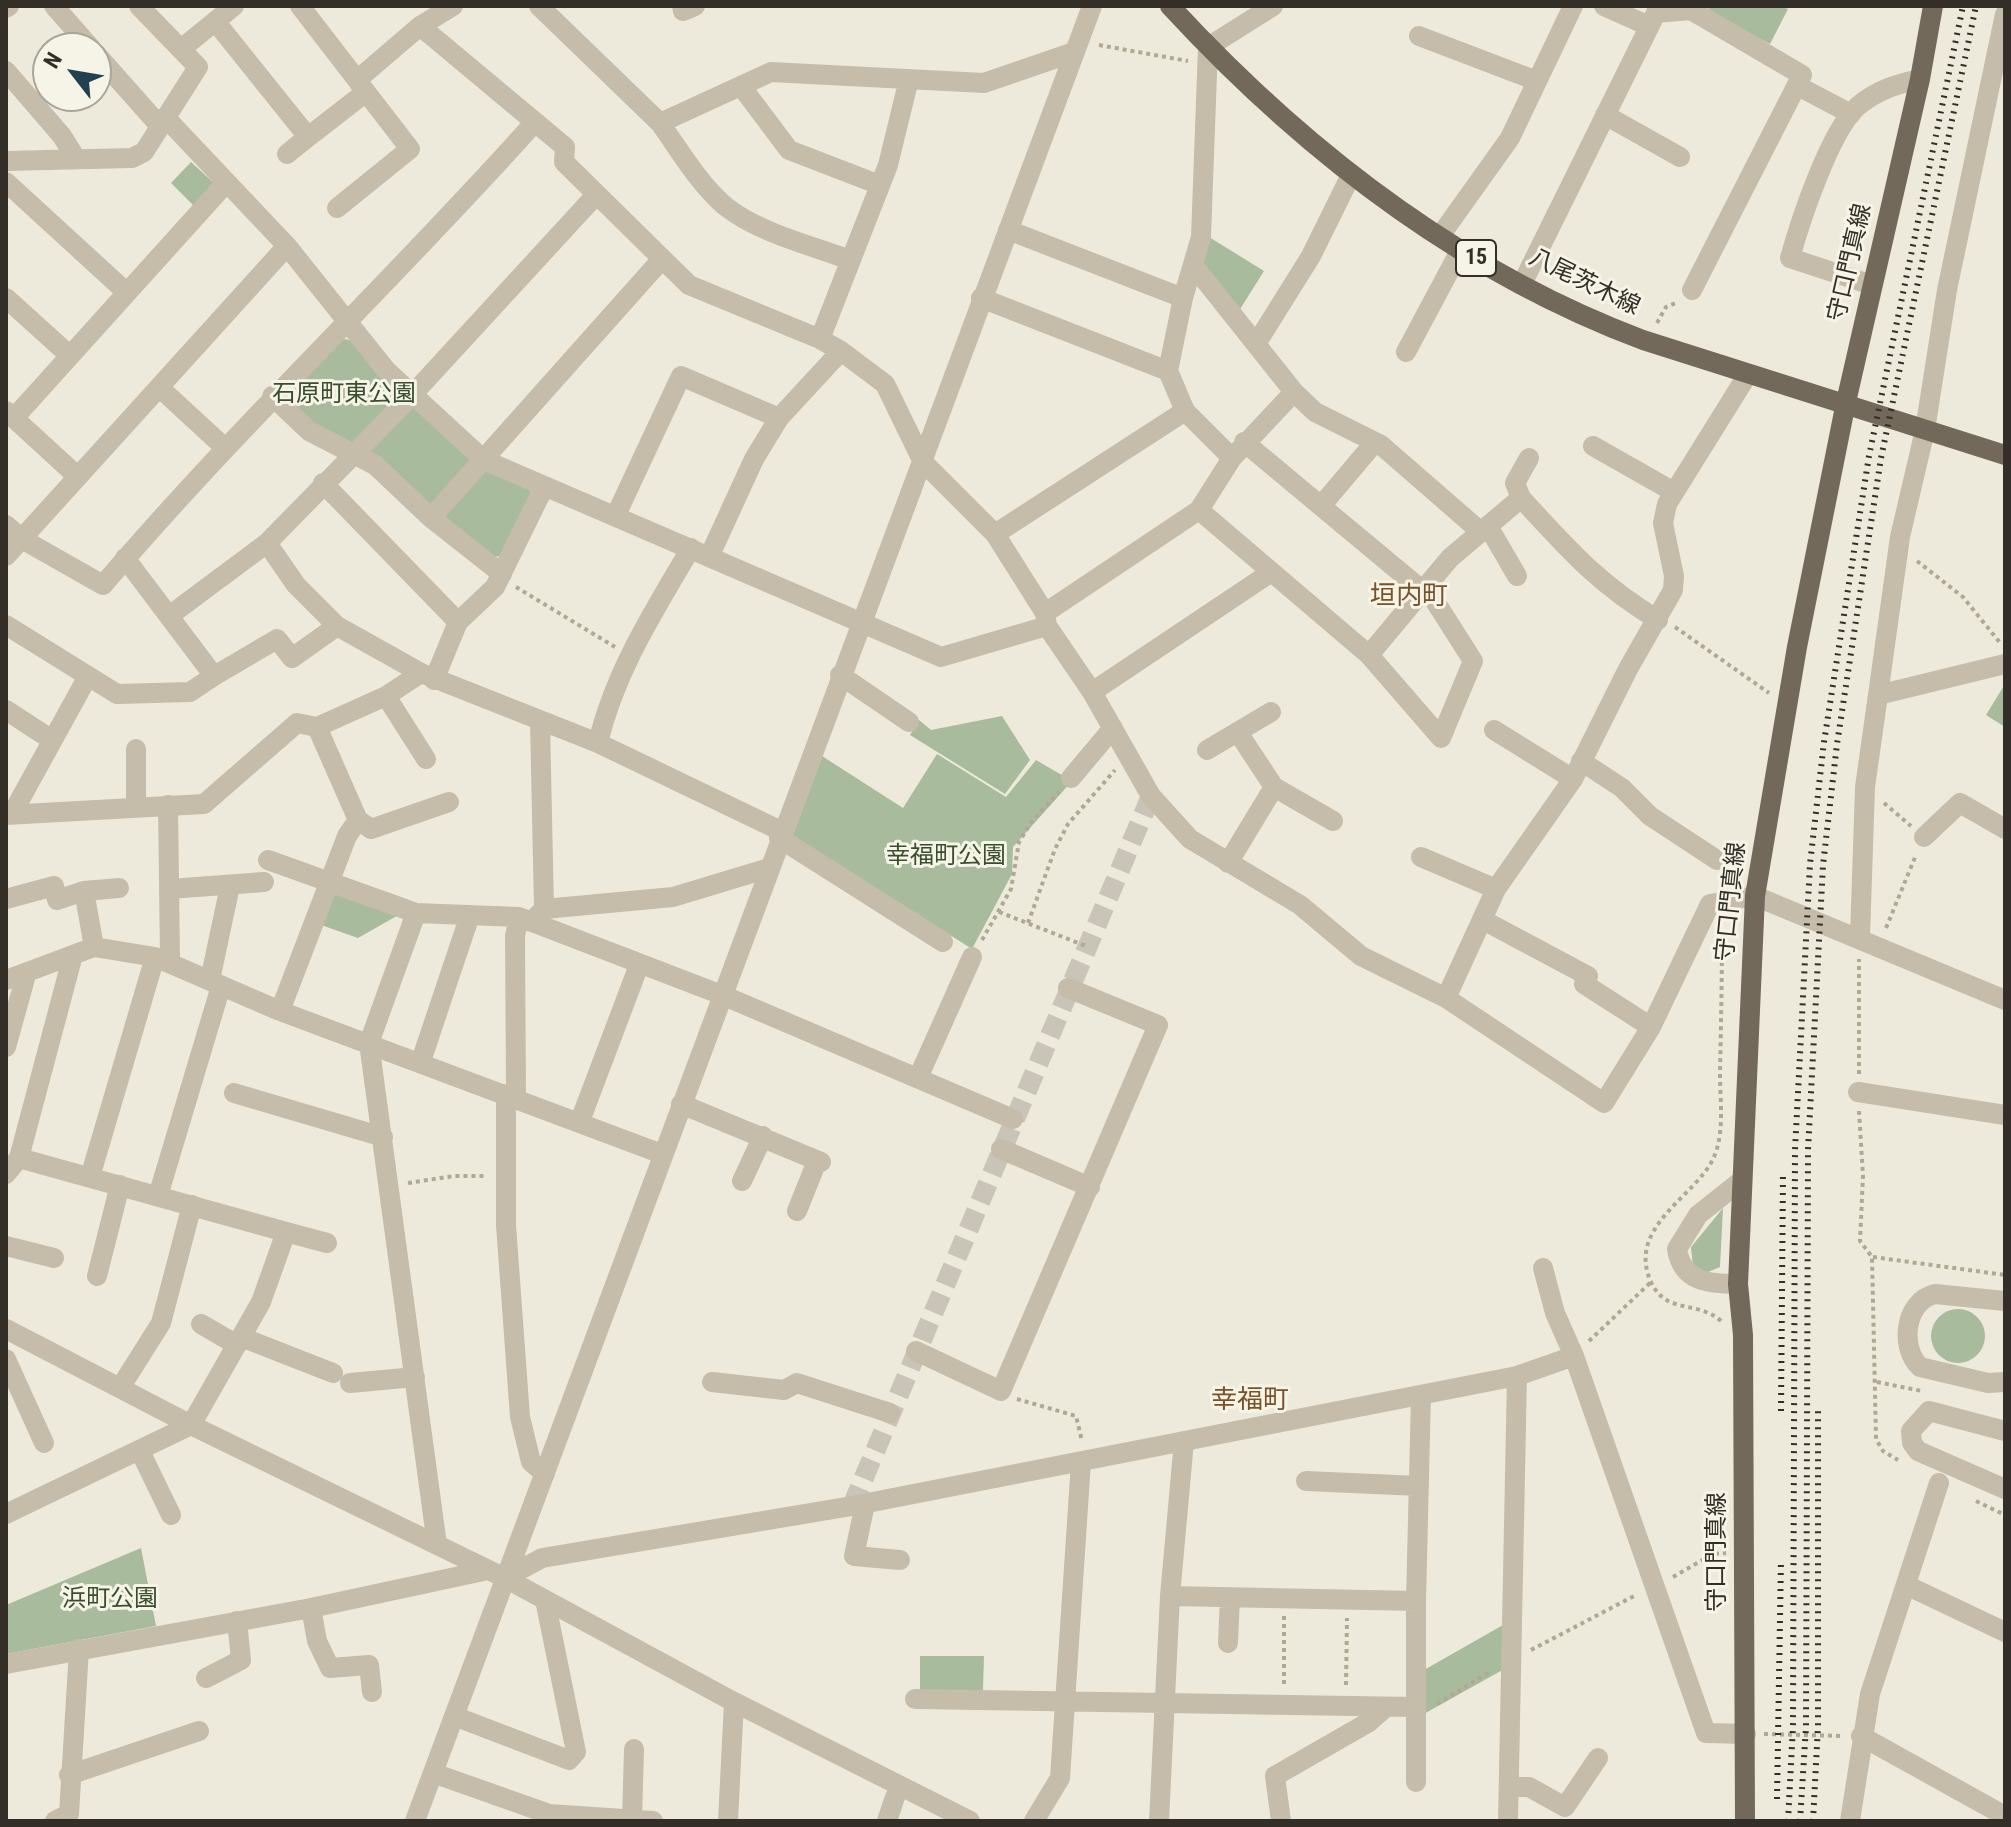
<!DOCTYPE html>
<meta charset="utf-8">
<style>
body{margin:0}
#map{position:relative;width:2011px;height:1827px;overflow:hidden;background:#eeeadb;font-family:"Roboto Condensed",sans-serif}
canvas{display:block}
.frame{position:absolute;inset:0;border:8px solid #332e28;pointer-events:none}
.north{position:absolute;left:32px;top:32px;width:80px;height:80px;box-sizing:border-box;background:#f6f4e7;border:2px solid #a8a59b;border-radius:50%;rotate:301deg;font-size:22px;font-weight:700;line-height:32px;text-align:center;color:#332e28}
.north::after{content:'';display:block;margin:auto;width:28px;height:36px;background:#23404f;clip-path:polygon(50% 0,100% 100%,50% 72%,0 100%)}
</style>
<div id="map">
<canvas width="2011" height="1827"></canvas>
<div class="frame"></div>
<div class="north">N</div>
</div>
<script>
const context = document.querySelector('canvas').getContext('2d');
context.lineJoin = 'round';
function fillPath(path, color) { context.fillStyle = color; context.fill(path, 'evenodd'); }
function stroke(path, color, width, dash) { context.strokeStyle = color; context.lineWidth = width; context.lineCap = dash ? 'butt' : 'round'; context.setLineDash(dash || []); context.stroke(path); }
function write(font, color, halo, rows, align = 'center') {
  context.font = font + ' "Roboto Condensed","Noto Sans JP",sans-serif'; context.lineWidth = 6; context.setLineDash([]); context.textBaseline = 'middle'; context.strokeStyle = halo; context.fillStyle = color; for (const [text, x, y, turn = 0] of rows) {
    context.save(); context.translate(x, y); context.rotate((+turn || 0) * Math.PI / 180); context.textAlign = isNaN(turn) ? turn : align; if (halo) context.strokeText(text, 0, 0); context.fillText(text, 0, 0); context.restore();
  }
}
fillPath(new Path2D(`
 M1709 6H1781L1788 9 1770 44 1709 13Z
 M191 162 214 183 193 205 171 183Z
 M1209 237 1264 271 1237 314 1197 263Z
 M338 338 350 340 529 486 532 496 505 555 494 557 313 426 286 401 289 391Z
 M2005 684V727L1986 715Z
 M1002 716 1030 760 1005 794 910 735 919 720 931 730Z
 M937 754 1006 797 1036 760 1072 781 1013 847 1012 874 972 949 792 835 822 756 903 808Z
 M340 891 402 913 358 938 321 925 331 898Z
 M1723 1208 1720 1267 1706 1273 1693 1267 1691 1247Z
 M1931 1336a27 27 0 1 1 54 0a27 27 0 1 1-54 0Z
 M141 1548 156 1626 6 1654V1605Z
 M1503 1625 1506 1668 1422 1715 1424 1670Z
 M920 1656H984L983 1690H920Z`), '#a9bb9d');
stroke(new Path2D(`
 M852 1506 1151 796`), '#c9c4b7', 20, [20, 10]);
stroke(new Path2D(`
 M1099 45 1188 61
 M1657 323 1666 307 1678 302
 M1917 561 1963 597 2001 644
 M516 587 615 647
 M1675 627 1769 693
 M1884 803 1911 826
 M999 912 1086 946
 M1028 923 1055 849 1068 824 1115 770
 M1886 928 1916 855
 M982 940 1011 889 1019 842 1032 821 1059 792
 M1859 1074V959
 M1859 1111 1863 1176 1860 1241 1872 1257 1876 1439 1883 1451 1898 1460
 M408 1183 454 1176H487
 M1873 1257 2005 1275
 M1721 1321C1698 1300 1666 1315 1651 1282 1626 1227 1695 1197 1713 1159 1725 1134 1720 1101 1720 1074 1721 1026 1722 977 1722 928
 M1589 1341 1651 1282
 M1877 1382 1922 1391
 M1017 1399 1076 1416 1082 1441
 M1976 1501 2005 1515
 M1673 1577 1713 1554 1726 1553
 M1531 1650 1636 1595
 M1284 1684V1616
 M1346 1685 1347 1618
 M1437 1704 1491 1671
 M1764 1734 1843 1736`), '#b0a893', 4, [4, 4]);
stroke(new Path2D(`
 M54 6 91 48
 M300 6 357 80 420 26 565 147 564 162 689 285 820 339 841 351 885 384 923 462 995 534 1045 613 1047 626 1092 692 1151 796 1190 839 1300 905 1361 956 1446 998 1604 1103 1651 1027 1710 904 1755 896 2005 1000
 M539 6 660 123 771 72 984 83 1074 52
 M682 6 683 11 695 6
 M1604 6 1649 26
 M6 8 9 6
 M1691 10 1802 75 1692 290
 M215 21 308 137 366 92
 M420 26 453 6
 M1419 36 1537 81
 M181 49 234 6
 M96 54 159 125
 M6 71 62 136 75 157
 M741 86 789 150 880 185
 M1798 86 1851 114
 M1605 115 1680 157
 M165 117 287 246 386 370 484 460 941 657 1047 626
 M660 123C680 151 699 184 725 206 759 233 810 245 850 260
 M287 154 308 137
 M6 161 132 158 144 152 198 67 139 6
 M6 182 125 291
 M337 208 410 149 359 83
 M1008 230 1183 298
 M1440 236 1510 138 1573 6
 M1193 265 1294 392 1232 458
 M1522 284 1656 13 1691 10 1693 6
 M1872 285 1790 258C1800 222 1830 130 1858 106 1877 90 1897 84 1920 79
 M6 298 68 354
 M981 298 1168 371
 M820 339 888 165 909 79
 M1256 344 1311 256 1351 175
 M1406 352 1461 249
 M161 389 224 447
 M1294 392 1315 412 1381 445 1481 532
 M272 396 309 431 375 465 431 518
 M6 411 77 476
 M14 418 226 183
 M1244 442 1423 591
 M1593 446 1674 492
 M1529 458 1515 483 1521 498C1568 549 1597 583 1658 620
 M323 483 458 622
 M1321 506 1375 442
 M1199 510 1369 655 1450 558 1521 498
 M616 515 681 376 779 418
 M6 525 22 539 103 585C240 424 394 280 535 122
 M1488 526 1517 576
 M995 534 1185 411
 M267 543 412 395 595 196
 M710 555 754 459 779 418 841 351
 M6 556 287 246
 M125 558 214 676 277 639 292 658 337 626 421 673
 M502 574 431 518 662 259
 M1045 613 1199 510 1232 458 1185 411 1168 371 1183 298 1201 237 1208 47 1273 6
 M169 616 267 543 296 585 337 626
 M6 625 117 694 190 692 214 676
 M1369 655 1441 738 1473 661 1426 587
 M840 675 909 722
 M434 680 458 622 495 587 544 487
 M1092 692 1270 573
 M1878 695 1900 537 1925 430 1947 290 2005 14
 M386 696 426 759
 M6 710 52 740
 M540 721 544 909
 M1494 730 1573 779
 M1239 734 1274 787 1333 821
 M598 743C615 671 654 611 691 548
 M136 749V807
 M1207 750 1271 712
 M1581 761 1622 788 1650 816 1717 860
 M1071 778 1113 728
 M168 805 170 960
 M12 814 88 676
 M6 815 204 804 297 723 317 727 386 696 421 673 598 743 781 831
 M358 820 371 829 449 802
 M1924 837 1960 803 2005 829
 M779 838 943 942
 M1421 857 1496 889
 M268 860 416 913 519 917 722 995 1013 1119
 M1228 863 1274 787
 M170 889 264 882
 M84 891 94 947
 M6 899 54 886 57 900 84 891 119 888
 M416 913 369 1043 437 1545
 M1483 920 1588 976 1584 984 1651 1027
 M531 922 544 909 673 897 769 868
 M1860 937 1865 787 1878 695 2005 664
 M6 980 94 947 155 957 280 1011 662 1154
 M210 980 230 886
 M1446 998 1496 889 1573 779 1628 669 1673 590 1674 576 1663 523 1667 504 1748 374
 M280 1011 347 836 358 820 317 727
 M6 1047 26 975
 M421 1061 470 915
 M918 1078 972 957
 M1858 1092 2005 1115
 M234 1093 383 1137
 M506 1094V1225L520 1417 531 1462 545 1474
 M516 1097 515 936 519 917
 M681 1104 821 1162
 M580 1121 639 965
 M1001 1149 1090 1187
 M6 1174 19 1158 73 955
 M90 1177 155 957
 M742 1181 763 1136
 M158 1196 221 986
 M797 1211 817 1161
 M286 1232 327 1243
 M6 1246 54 1258
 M1543 1268 1555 1313 1574 1356 1706 1733 1746 1734
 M97 1276 120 1185
 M1738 1284C1709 1284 1682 1282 1677 1249L1698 1215 1742 1180
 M2005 1301 1935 1294C1905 1301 1899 1347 1920 1367L1988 1383 2005 1382
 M201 1324 237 1345
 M6 1329 191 1425 505 1578 734 1702 970 1821
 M241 1337 333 1373
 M916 1351 1001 1391 1158 1025 1068 988
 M6 1359 44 1443
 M712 1382 784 1390 797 1383 890 1413
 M350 1383 415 1377
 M120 1388 161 1323 192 1205
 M2005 1431 1929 1411 1911 1431 1912 1443 1918 1451 2005 1489
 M140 1451 171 1515
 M1306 1481 1419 1486
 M865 1504 854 1556 900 1560
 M6 1514 191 1425 261 1302 286 1232 19 1158
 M505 1578 542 1558 852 1506 1517 1376 1574 1356
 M1906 1585 2005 1632
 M1170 1596 1416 1601
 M311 1608 317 1641 330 1668 369 1665 372 1692
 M1228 1643 1230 1597
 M6 1664 311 1608 488 1570
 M206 1678 241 1660 237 1621
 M915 1699 1415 1707
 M454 1716 569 1760 576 1752 545 1600
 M1861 1736 2005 1816
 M433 1773 549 1814 653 1821
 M69 1775 199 1731
 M1416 1782V1601L1421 1395
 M1509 1787H1529L1565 1807 1598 1758
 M632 1820 634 1749
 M55 1821 69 1814 79 1649
 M415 1821 1092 6
 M728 1821 734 1702
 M887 1821 895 1797
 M1034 1821 1060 1778 1081 1462
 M1159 1821 1170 1596 1184 1441
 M1281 1821 1275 1776 1369 1722 1386 1707
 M1508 1821 1517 1376
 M1850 1821 1870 1694 1939 1483`), '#c5bda9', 20);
stroke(new Path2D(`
 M1170 6C1302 149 1459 271 1643 340L2005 455
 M1745 1821 1743 1335 1738 1284 1755 896 1797 647 1846 402 1920 79 1933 6`), '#73695b', 20);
stroke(new Path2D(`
 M1781 1411 1783 1171
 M1777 1799 1781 1559
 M1788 1821 1793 1726 1795 1150 1810 864 1824 742 1869 456 1963 6
 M1800 1821 1806 1727 1808 1150 1823 865 1837 744 1881 458 1976 6
 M1813 1821 1818 1726V1407`), '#332e28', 6, [2, 6]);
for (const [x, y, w] of [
 [1476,258,40]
]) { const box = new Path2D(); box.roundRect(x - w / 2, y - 18, w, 36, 6); context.fillStyle = '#f6f4e7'; context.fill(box); stroke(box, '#332e28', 2); }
write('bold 22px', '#332e28', null, [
 ["15",1476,258]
]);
write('24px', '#332e28', '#f6f4e7', [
 ["守口門真線",1851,263,-77],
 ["八尾茨木線",1584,283,26],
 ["守口門真線",1732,902,-84],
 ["守口門真線",1718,1552,-90]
]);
write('24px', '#3a4e2f', '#f6f4e7', [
 ["石原町東公園",344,395],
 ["幸福町公園",946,857],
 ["浜町公園",110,1600]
]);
write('26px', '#77522b', '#f6f4e7', [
 ["垣内町",1409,597],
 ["幸福町",1250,1401]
]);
</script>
